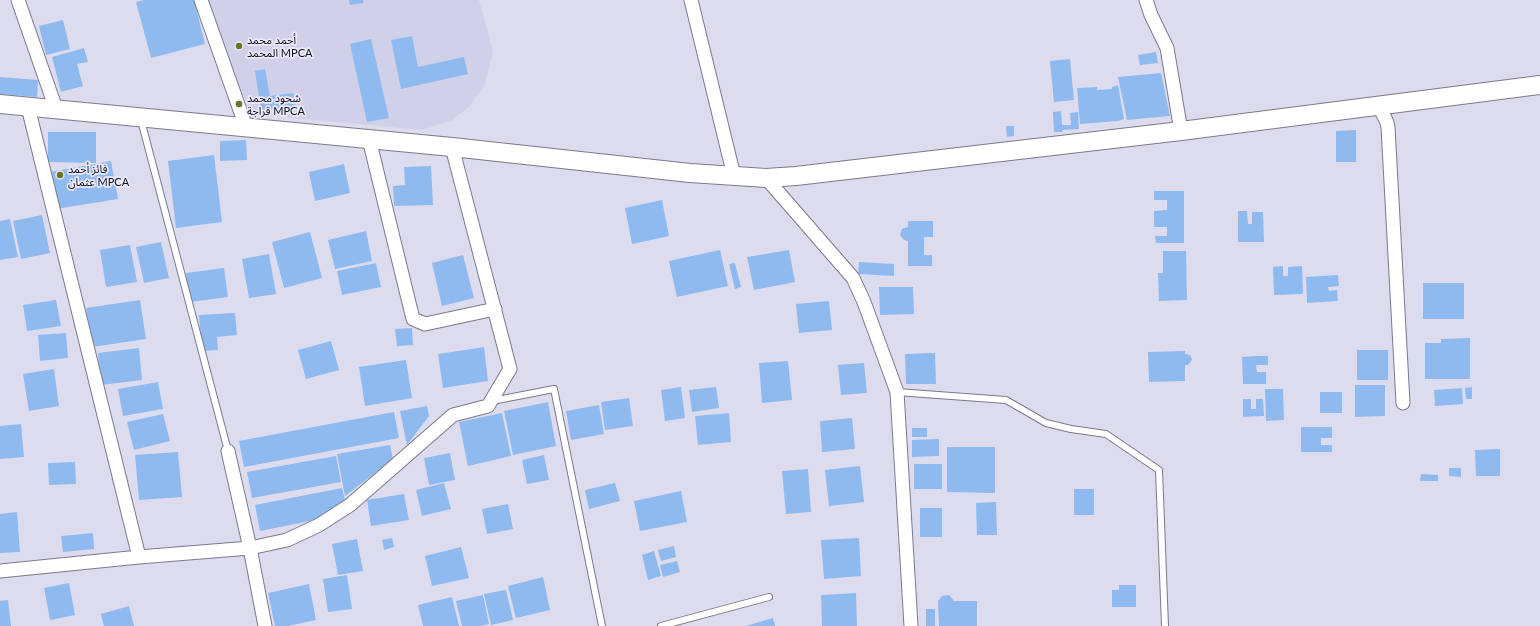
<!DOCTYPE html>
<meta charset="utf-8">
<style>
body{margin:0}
canvas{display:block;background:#dddcee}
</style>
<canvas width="1540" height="626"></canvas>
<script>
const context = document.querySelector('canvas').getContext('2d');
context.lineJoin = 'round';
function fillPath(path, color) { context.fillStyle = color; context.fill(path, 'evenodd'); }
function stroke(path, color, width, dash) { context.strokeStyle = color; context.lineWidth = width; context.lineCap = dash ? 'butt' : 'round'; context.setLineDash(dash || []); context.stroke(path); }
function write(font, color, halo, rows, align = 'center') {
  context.font = font + ' Lato,"Noto Sans Arabic",sans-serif'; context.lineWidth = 3.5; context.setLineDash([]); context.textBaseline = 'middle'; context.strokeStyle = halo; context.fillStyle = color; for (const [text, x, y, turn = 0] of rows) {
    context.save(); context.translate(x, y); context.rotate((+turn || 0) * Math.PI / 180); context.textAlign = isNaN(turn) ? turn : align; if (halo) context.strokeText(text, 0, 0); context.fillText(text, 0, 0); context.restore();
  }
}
fillPath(new Path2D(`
 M207 0H479L493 51 485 84 469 107 450 121 422 130 251 114Z`), '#d1d0e9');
fillPath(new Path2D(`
 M144 0H194L205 44 151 58 136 2Z
 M349 0H363V3L350 5Z
 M63 20 70 49 46 55 39 26Z
 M412 36 418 67 464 57 468 74 401 89 391 40Z
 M371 39 389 118 367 122 350 44Z
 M84 48 88 62 77 64 83 86 61 92 52 57Z
 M1156 52 1158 63 1140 65 1138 55Z
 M1070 59 1074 100 1054 102 1050 61Z
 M265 69 270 96 293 93 295 105 261 111 255 71Z
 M1161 73 1170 116 1127 120 1118 77Z
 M0 77 38 80 37 97 0 94Z
 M1118 85 1124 119 1118 121 1114 100 1118 121 1080 124 1077 88 1097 87V90L1112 89V87Z
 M1061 111 1062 125H1071L1070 113 1078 112 1079 129 1062 130 1063 132H1054L1053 112Z
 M1006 126H1014V136L1007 137Z
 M1356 130V162H1336V131Z
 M48 132H96V163L48 162Z
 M246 140 247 160 220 161V141Z
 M214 155 222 222 176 228 168 161Z
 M111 161 118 199 56 209 50 172Z
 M344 164 350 193 315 201 309 172Z
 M431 166 433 205 394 206 393 186 405 185 404 167Z
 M1154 191H1184V243H1156L1155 236H1167V227H1154V211L1167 210V200H1154Z
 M662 200 669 236 632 244 625 208Z
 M1238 211H1247L1248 224H1252V212H1263L1264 242H1238Z
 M42 215 50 253 21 259 13 221Z
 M10 219 18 257 0 260V221Z
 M908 221H933V237H924V255H932V266H908V241L904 240 900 235 902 229 908 227Z
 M366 231 372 261 335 269 328 240Z
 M310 232 322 278 284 288 272 242Z
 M161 242 169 278 144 283 136 247Z
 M130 245 137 282 106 287 100 250Z
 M720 250 728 286 677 297 669 261Z
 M789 250 795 282 754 290 747 257Z
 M1163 251H1186L1187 300 1159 301 1158 273H1163Z
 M269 254 276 294 249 298 242 259Z
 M463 255 474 298 442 306 432 263Z
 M859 262 894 264V276L858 274Z
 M376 263 381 287 342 295 337 271Z
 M735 263 741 287 735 289 729 264Z
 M1283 266V276H1288V267L1302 266 1303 294 1274 295 1273 267Z
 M224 268 228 297 190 302 186 273Z
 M1338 275 1339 286 1328 287 1329 291 1337 290 1338 301 1307 303 1306 277Z
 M1423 283H1464V319H1423Z
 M879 287H913L914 314 880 315Z
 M56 300 61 326 27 331 23 305Z
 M140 300 146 339 92 347 86 308Z
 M829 301 832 330 799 333 796 304Z
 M235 313 237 335 217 337 218 350 202 351 199 315Z
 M412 328 413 345 397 346 395 329Z
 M66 333 68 358 40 361 38 335Z
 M1470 338V379H1425V343H1441V339Z
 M331 341 339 370 306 379 298 350Z
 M484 347 488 381 443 388 438 354Z
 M139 348 142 380 101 385 98 353Z
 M1357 350H1388V380H1357Z
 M1185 351V354L1190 355 1192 360 1188 365H1185V381L1149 382 1148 352Z
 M935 353 936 384H906L905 354Z
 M1256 356H1268V365H1256L1257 372H1266V384H1243L1242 357Z
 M406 360 412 398 365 406 359 367Z
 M788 361 792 400 762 403 759 363Z
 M864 363 867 393 841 395 838 365Z
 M54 369 59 406 29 411 23 374Z
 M158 382 163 409 123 416 118 389Z
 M1355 385H1385V416L1355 417Z
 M681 387 685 418 665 421 661 390Z
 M716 387 719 408 692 412 689 390Z
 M1472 387V399H1466L1465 388Z
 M1462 388 1463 404 1435 406 1434 390Z
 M1265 389H1283L1284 420 1266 421Z
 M1320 392H1342V413H1320Z
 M629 398 633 426 605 430 601 402Z
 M1243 399H1251V409H1256V399H1263L1264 416 1243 417Z
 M548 402 556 446 513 455 504 411Z
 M599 405 604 434 571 440 566 411Z
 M427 406 429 416 407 445 400 411Z
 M394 412 399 438 244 467 239 441Z
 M502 413 511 456 468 466 459 422Z
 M729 413 731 442 698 445 695 416Z
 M163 414 170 441 134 450 127 422Z
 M852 418 855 449 822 452 820 421Z
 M21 424 24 457 0 459V426Z
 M1301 427H1332V438H1321V445H1332V452H1301Z
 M912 428H927V437H912Z
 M939 439V456L912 457V440Z
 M390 445 393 459 345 496 337 454Z
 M947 447H995V493L947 492Z
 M1500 449V476H1476L1475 450Z
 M178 452 182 497 139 500 135 455Z
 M450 453 455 480 429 485 424 458Z
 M544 455 549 480 527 484 522 460Z
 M336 456 341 482 252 498 247 472Z
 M75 462 76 484 49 485 48 463Z
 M914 464H942V489H914Z
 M860 466 864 502 829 506 825 470Z
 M1449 468H1461V477L1449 476Z
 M808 469 811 512 786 514 782 471Z
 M1421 474 1438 475V481H1420Z
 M444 483 451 509 422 516 416 490Z
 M615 483 620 501 589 509 585 490Z
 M342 488 345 500 320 519 260 531 255 505Z
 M1074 489H1094V515H1074Z
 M681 491 687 522 640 531 634 501Z
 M404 494 409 520 371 526 367 500Z
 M996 502 997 535H977L976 503Z
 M508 504 513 529 487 534 482 509Z
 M920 508H942V537H920Z
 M17 512 20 552 0 553V514Z
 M93 533 94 549 63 552 61 536Z
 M392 538 394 547 384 550 382 540Z
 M859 538 861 576 824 579 821 540Z
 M357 539 363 571 338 575 332 544Z
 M674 546 676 557 661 561 658 550Z
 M461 547 469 578 432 586 425 556Z
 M654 551 661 576 648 580 642 555Z
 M677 561 680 572 663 577 660 565Z
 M347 575 352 609 328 612 323 579Z
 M543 577 550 610 516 618 508 586Z
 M69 583 75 615 50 620 44 588Z
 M309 584 316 620 288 626H275L268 593Z
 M1119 585H1136V607H1112V590H1119Z
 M506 590 513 620 491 625 484 594Z
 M856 593 857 626H822L821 595Z
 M483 595 489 624 481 626H462L456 601Z
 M949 595 954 601H977V626H939L938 601 942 596Z
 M452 597 459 626H423L418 605Z
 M8 600 11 626H0V601Z
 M129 606 134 626H104L101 614Z
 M926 609H935V626H926Z
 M773 618 775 626H746Z`), '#8fbaef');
const lane = new Path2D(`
 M141 120 228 451
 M897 392 1006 400 1046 423 1071 429 1106 434 1159 470 1165 626
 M492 401 554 389 602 626
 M661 626 769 597`);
const street = new Path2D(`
 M18 0 56 109
 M201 0 246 127
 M691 0 734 176
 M1146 0 1151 15 1167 48 1181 131
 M1379 105C1381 113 1387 119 1388 127L1403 403
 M28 107 139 557
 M369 139 413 319 425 324 495 309
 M766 178 853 278 864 302 897 392 911 626
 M228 451 250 548 265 626
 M0 571 139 557 250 548 287 540 319 525 350 505 453 415 488 406 510 369 452 147`);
const secondary = new Path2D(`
 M0 104 452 147 690 173 766 178 796 176 1181 131 1540 85`);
stroke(lane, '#7b7a8b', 8);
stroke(street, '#7b7a8b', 15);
stroke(secondary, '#7b7a8b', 20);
stroke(lane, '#fff', 6);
stroke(street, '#fff', 13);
stroke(secondary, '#fff', 18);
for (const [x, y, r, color] of [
 [239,46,4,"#697520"],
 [239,104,4,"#697520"],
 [60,175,4,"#697520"]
]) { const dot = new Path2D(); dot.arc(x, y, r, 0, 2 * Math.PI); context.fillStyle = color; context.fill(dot); stroke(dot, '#eae9fc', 1.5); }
write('11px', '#100f15', '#eae9fc', [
 ["أحمد محمد",247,40],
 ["المحمد MPCA",247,53],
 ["شحود محمد",247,98],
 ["قراجة MPCA",247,111],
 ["فائز أحمد",68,169],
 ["عثمان MPCA",68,182]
], 'left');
</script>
